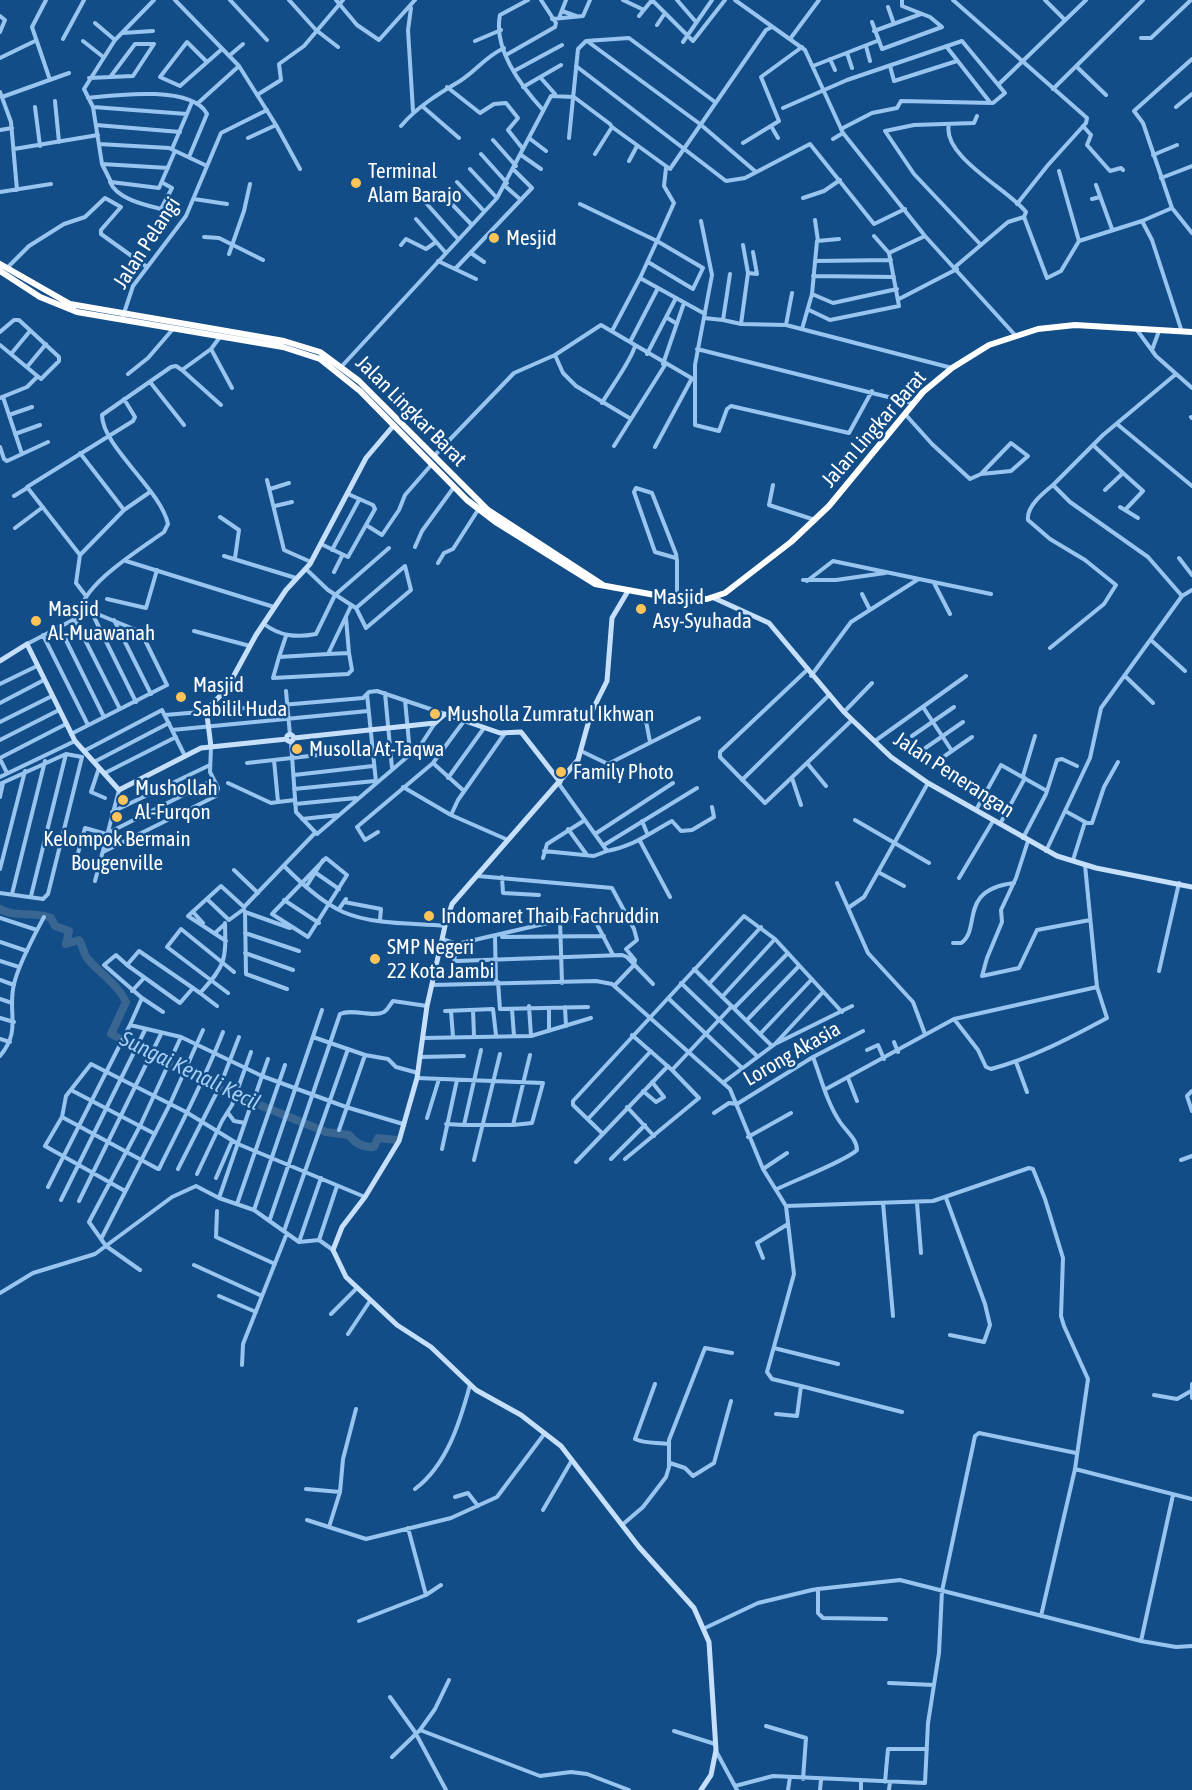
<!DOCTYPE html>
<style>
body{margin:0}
canvas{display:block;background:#134d88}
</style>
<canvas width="1192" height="1790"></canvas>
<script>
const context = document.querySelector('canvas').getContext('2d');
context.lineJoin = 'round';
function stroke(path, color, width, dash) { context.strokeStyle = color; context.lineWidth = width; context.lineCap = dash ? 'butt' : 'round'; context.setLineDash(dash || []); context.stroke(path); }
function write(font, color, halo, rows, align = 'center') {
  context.font = font + ' "Asap Condensed",sans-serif'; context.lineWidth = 5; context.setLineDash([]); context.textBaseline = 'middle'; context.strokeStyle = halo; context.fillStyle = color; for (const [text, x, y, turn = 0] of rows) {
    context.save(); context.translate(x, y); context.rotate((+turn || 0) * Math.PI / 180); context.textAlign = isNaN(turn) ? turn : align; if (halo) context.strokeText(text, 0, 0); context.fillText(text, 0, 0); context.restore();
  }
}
stroke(new Path2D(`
 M0 909C15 918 35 911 51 918L55 926 69 931 66 944 79 940C83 946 83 953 87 958 99 973 118 984 126 1002L111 1034 215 1087 326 1132 349 1135C355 1143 363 1148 374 1147L378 1138 396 1140`), '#396591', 8);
stroke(new Path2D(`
 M46 0 32 27 50 80
 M154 0 115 40 84 89 93 107 102 164 111 182 159 188 175 151
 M175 0 239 66 276 125 300 169
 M230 0 267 40
 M289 0 316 30 338 47
 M336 0 357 25 379 40 415 0
 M528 0 500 15C493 49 521 86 543 110
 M623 0 644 10
 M652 0 693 41 725 0
 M677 0 696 22
 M735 0 805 50 843 133 925 236 1015 335
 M953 0 1087 118 1086 123 1048 165 1017 204
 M1045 0 1065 20
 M888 7 894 24
 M411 8 408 30 413 111
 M562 11 576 16
 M0 16 5 20 0 32
 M639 16 652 0
 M559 18 566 0
 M552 19 583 16 590 0
 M872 22 882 49 942 27 930 17 902 6V0
 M95 23 115 40
 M657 25 665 13
 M874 31 921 14
 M122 33 153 31
 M1141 38H1151L1191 0
 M63 39 84 0
 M790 39 819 0
 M83 41 102 56
 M475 41 501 30
 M587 41 700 124 756 172
 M683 42 712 0
 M866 46 870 61
 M946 46 989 101
 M847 53 852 68
 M506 55 555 27 556 23 541 0
 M229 56 243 44
 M0 58 35 41
 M830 59 835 70
 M1192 59 1134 111 1143 123 1172 208 1192 233
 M207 62 187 42 160 77 180 86 222 49
 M576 66 726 181 745 178 810 144 874 224 905 209
 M813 66 877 41
 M890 66 894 81 957 61
 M1077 67 1106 95
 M514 71 562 45
 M540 77 555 94
 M89 78 133 76 154 44H135L111 76
 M999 84 1086 0
 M447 87 480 113 494 104 506 103 518 118 508 130 523 149
 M523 87 561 65
 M1053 89 1143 0
 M0 92 11 122 17 190
 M257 95 281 80 279 64 304 46 343 0
 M2 97 69 73
 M88 98C115 95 192 85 207 114L189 157
 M55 101 59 142
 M197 104 239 66
 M422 106 459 138
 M35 107 40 146
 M93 107 187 114
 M1176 107 1192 94
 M783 108 847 80 962 41 1005 93 993 103 901 101 897 108 872 113 841 129
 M977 116 974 123 914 125 885 131 914 174 981 245
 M949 124C941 156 1009 190 1026 212L1024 217 1047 278 1061 271 1079 241 1059 171
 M96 125 180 132
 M401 126C417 107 438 94 460 81 477 70 485 57 504 48
 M771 126 778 138
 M1083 126 1091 135 1087 145 1110 171 1121 168 1123 170
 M612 127 670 169 766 30 772 27
 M0 130 12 128
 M248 138 276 125
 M529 138 546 151
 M569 138 578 49 586 41 629 38 715 102
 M833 139 843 133
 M493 140 516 166
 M743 143 779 121 761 77 802 47
 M99 144 169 148 207 166
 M14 149 98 135
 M172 149 192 102
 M481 154 507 183
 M521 155 541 169
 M1153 155 1177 145
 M629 161 637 146
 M102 164 168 168
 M470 169 497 198
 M1161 178 1192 166
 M110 182C117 199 145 205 161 209L172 188 163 183
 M457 182 484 211
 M1096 185 1112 229
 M505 186 521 200
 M0 192 51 184
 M445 197 472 225
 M803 198 824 191 840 180
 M194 199 227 204
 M1092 199 1100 197
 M426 203 458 239
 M580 204 657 241 674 203 664 186 666 168
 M1172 208 1142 221 1152 240 1182 332
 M416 219 445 252
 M815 220 818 241
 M701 221 712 275 695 365V425L719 431 727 409 731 406 849 433 872 391
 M874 236 889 253 925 236
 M204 237 219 238 263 260
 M1079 241 1142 221
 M401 245 406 239 426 249 436 242
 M471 253 484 262
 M229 254 244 211 250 184
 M438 261 476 279
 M815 261 891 260
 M648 262 693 289 703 268 657 241 640 278 705 314
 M955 267 1008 222 1024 217
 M7 268 29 246 64 224 85 217 105 198 121 207 101 230V234L147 267
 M455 269 532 188 514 170
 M748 273 757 274 753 252
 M813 276 894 277
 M812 294 833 303 897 289
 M899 299 957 269
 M809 310 830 320 899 306 889 253
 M666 317 677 324
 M704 318 723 320 730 274
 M122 319 133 286 186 216 221 133 267 110
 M723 320 741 324 786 325 952 368
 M741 324 748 273 743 245
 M786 325 792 293
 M802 329 812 294 817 241 839 239
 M1137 330 1156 356 1192 388
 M612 331 640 278
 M0 332 14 320H19L59 357V361L41 379 0 345
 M630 342 658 288
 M211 349 232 388
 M697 349 912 403
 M1152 350 1159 331
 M11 354 30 331
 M647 354 676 298
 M555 355 563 373 576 386 631 419
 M663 364 684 303
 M342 366 497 198 551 96 574 97 610 124 612 127 595 154
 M27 367 46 344
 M182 370 221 405
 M128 374 148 358 173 329
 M150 382 184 425
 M3 397 22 454
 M0 398 27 387 37 377
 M602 403C611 387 631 361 635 346
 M905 414 932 444 970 479 981 474 1011 471 1028 456 1011 443 981 474
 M9 415 32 407
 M1191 417 1192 418
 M1117 424 1192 486
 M15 434 40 425
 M1093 445 1123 473 1105 490
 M614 446 665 365
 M0 447 4 459 7 461 48 442
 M655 447 691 380
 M80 453 124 510
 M434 456 514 373 555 355 601 325 693 379
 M1123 473 1143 491 1125 510
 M267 480 284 550 311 562
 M773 485 769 505 815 520
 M270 489 289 483
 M14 496 27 488
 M275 506 292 502
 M1120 507 1138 518
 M220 517 239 530 235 558
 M366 525 382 535 399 510 405 495 432 464
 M15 528 43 507
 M321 544 348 557 375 509 373 505 348 494
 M415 547 422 531 454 487
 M332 550 359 500
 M80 555 27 487 133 421 135 417 124 399
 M224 556 296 578
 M676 558 655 552 634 492 636 488 652 493 676 554 677 561V599
 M1179 558 1192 575
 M126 561 274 607
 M438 563 444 553 453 549 478 510
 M306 569 328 590 356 608 366 628 411 590 405 566 356 608
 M334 572 342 556
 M803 580H836L885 573
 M807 581 833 561 991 594
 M934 583 950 614
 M862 594 870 610
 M86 596 76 583 80 555 124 510 150 492
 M1182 596 1192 590
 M107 599 146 608 157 570
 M91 611 136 702
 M80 615C79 586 142 548 164 532L168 524C161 490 102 446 102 415L171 367 176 366 182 370 211 349 220 337
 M74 618 120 709
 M114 620 151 694
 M264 624C280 636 296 638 316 634L335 595 389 548
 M59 626 104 717
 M194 631 250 646
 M43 635 88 725
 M286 636 279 657 328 654 351 606
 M1152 641 1185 671
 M27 644 90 611 141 632 167 685 71 734
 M1050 648 1104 604 1116 585 1085 560 1050 539 1028 520C1026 507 1043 493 1053 485
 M328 654 349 653 346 618
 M279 657 273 678 348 674 352 670 349 653
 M806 671 720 752V757L765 803 852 720
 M811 676 851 622 917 580
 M1125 676 1153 703
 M0 684 37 666
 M286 691 290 735
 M385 693 392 768
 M367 694 376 782
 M405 700 410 753
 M0 703 44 680
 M923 707 952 751
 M844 712 872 683
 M165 715 363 698 369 692 377 691 445 714
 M646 721 650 742
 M0 722 52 696
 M172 730 368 711
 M912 736 954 707
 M0 740 59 710
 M875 741 966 676
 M291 742 296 812 317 834 420 746 435 723
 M924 749 963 722
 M84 751 162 710 185 756
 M581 751 608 764 699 718
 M0 758 66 724
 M0 759 7 773
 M274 760 278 802 295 800
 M939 760 972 737
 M94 762 169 723
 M247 763 372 749
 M433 763 464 791
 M807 763 826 786
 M99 768 91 792 105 798
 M105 773 176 737
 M294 775 373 766
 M1023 776 1035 736
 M0 777 75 741
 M448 778 484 728
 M792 778 801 805
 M742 780 828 696
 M228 783 271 803 278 802
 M0 784 66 754 82 757
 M403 787 451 815 508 840
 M294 789 375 781
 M0 797 3 783
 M295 804 356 798
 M976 810 1001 765 1047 791
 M112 812 210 765
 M1067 812 1087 823H1092L1104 787 1118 762
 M451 815 458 800 505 733
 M302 819 339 815
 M855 820 929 863
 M642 821 647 833
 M1000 824 1025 778
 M568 829 587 855
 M378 832 365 840 357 827 433 763 464 721
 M595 834 673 783
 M1023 838 1046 794 1057 760 1062 759 1077 766
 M640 841 670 897
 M1028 841 1016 878 1001 910 1002 922 987 958 982 976 1019 968 1037 930 1090 920
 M604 845 697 788
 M544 851 594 856 607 851 559 784
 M607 851C634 846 648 834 672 821L681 831 692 830 714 817 712 807
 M1046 851 1090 758 1101 708 1182 596 1148 557 1070 502 1053 485 1103 435 1176 374
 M103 852 216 796 218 788 210 772 211 747
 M326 858 347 875 308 937 272 914Z
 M543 858 547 844 585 820
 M1073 860 1085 822
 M75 864 85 828 106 834 213 780
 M285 867C301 883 321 902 343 912 373 925 413 923 445 926
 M0 869 25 771
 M234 870 258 893
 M878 872 904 886
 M316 873 339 889
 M478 876 612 888 634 929 637 940 626 949 635 960 634 965
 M502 877 503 893 539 895
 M959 878 993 821
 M95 881 119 790
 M837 883 868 953 913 1002 925 1034
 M306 887 323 860
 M0 893 43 899 48 894 82 757
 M12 894 45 761
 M31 896 66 754
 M208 900 229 920 244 909
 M284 900 319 923
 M344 902 381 909 380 920
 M848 908 864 897 928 783
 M339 909 346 899
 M193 912 203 923
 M0 918 37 930
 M560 920 562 983
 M215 933 225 924
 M245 933 299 951
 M495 936 496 983
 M502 937 604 936
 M442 939 457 944 591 913 613 955
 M226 941 188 916 221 886 244 907 314 834
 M0 942 27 951
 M953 943H961C982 929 957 890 1014 883
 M457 944 454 960 457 961 622 955 627 957 653 984
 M245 953 293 970
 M0 961 19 967
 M127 965 116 955 104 965 142 998 130 1025
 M694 969 772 1046
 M1159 971 1179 883
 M0 980 14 985
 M498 982 500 1009 588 1007
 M681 983 757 1056
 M709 984 761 927
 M432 985 596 981 612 984 730 1089 763 1169 786 1206 794 1274 767 1372 772 1379 801 1386 797 1416 776 1414
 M615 985 634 965
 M193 988 180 1003 127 965 139 951 193 988 200 993C226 965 226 960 225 923
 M287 989 246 974 245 912 290 928
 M132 991 144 978
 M200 993 217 1006
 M228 993 167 947 181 929 234 972
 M722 997 775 939
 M142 998 163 1012
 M668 998 742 1068
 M0 999 12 1003
 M529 1006 531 1036
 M565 1007 566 1026
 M549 1008V1031
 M734 1008 788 953
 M512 1009 514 1036
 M473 1010 474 1036
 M445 1011 493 1009 496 1035
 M451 1011 453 1037
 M0 1018 14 1022
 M954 1019 978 1050 986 1067 991 1069C1032 1058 1070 1038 1107 1018L1097 987 1085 865
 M747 1020 799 966
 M223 1032C205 1079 181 1124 159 1169H158L62 1117 66 1096 91 1064 186 1112 238 1144 365 1197
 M760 1034 812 979
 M313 1037 365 1055 388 1059 396 1067 418 1073
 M424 1038 531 1036 591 1018
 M0 1039 10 1042
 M894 1042 898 1052
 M777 1043 852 1006
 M867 1050 878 1045 884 1059
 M0 1056C22 1030 7 1013 14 984 19 963 34 936 44 917
 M421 1057 464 1056
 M1016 1062 1027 1092
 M672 1070 732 1006
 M417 1078 543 1083 532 1123 513 1125
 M848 1078 857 1101
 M724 1082 775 1044 823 992
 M826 1089 954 1019 1097 987
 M71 1090 155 1134
 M643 1091 656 1102 664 1097 652 1082
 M1192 1091 1187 1096 1192 1111
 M254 1099 268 1059
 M627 1107 654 1136
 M228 1113 234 1121 245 1123
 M714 1113 729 1103 737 1104 813 1057 863 1031
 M62 1117 45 1146 125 1191
 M427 1118 439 1079
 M588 1119 651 1051
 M446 1124 464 1125 481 1050
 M464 1125H513L530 1055
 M339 1130 365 1055
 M603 1134 573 1105V1101L744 916 775 939 842 1012
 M748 1137 791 1113
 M442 1149 457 1080
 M611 1159 645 1125
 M625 1159 699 1098 672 1070 632 1035
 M474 1160 500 1054
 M1181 1160 1192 1156
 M576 1162 668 1066
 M178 1169 220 1086 239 1037
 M763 1169 787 1153
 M197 1174 222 1121 232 1105 251 1052
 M216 1178 232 1141
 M48 1187 130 1025 181 1037 262 1076 346 1107 403 1124
 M777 1189C795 1180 846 1161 857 1150 857 1139 846 1131 840 1122 827 1103 821 1078 813 1057
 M219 1198 251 1105
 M946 1198 985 1304 990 1325 984 1342 950 1335
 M61 1200 145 1030
 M79 1201 161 1034
 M883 1203 893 1316
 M917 1203 921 1253
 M237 1204 285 1065
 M786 1206 933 1201 1029 1168 1033 1169 1045 1199 1063 1258 1061 1316 1064 1326 1088 1379 1075 1469 1041 1616
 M254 1210 322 1010
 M217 1211 216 1237 275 1264
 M270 1219 340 1014C353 1008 372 1018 384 1012 389 1009 390 1004 393 1001L427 1006
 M284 1231 348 1049
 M101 1239 170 1104 203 1030
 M319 1240 337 1186
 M299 1242 321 1178
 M763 1258 757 1243 788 1224
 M194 1265 262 1296
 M140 1270 106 1246 89 1222 140 1126 181 1037
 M0 1293 33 1273 95 1254 172 1197 196 1186 219 1198 254 1210 299 1242 319 1240 333 1250
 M219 1296 256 1312
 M331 1314 357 1288
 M348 1334 370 1301
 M774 1348 838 1364
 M242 1365 243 1344 287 1233
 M655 1384 635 1439C645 1444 657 1442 669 1444
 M1192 1384V1398
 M801 1386 902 1412
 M1154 1395 1177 1399 1191 1391
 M670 1463 685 1468 693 1476 714 1463 731 1401
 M1075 1469 1192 1499
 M306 1489 340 1492
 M415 1489C447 1465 460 1422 470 1385
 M455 1497 468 1493 478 1506
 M543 1510 572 1460
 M307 1520 366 1539 451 1518 497 1497 545 1433
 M622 1525 643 1507 666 1477 669 1467V1440L705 1348 732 1353
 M329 1527 340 1492 343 1459 356 1409
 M408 1528 426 1595
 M818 1589 900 1580 1141 1641 1176 1647 1192 1646
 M359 1621 426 1595 441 1585
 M705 1628 758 1603 812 1590 818 1589V1613L823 1618 886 1619
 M1141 1641 1173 1495
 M889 1683 934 1685
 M390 1697 415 1732 446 1790
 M766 1726 806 1738 803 1779
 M420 1730 435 1709 449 1680
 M674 1731 715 1744
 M716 1751 737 1790
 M392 1757 420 1730 540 1776 571 1772 587 1774 629 1790
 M885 1782 888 1749H927
 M735 1786 773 1776 925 1783 928 1723 939 1653 942 1591 975 1436 979 1433 1076 1453
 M788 1790 790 1777
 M820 1790 821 1780
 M861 1790V1782
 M889 1790 890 1782`), '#98c5f0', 4);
stroke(new Path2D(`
 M628 591 612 618 607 681 591 713 578 760 452 904 445 926 427 1006 417 1078 399 1141 365 1197 342 1227 333 1250 346 1277 397 1325 431 1347 476 1390 521 1415 561 1446 639 1547 694 1608 709 1642 716 1750 711 1775 701 1790
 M714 598 769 623 844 712 891 757 928 783 1057 856 1096 868 1192 887
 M0 661 27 644 75 741 119 790 201 748 287 739
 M286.5 738a3.5 3.5 0 1 1 7 0a3.5 3.5 0 1 1-7 0Z
 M294 738 435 723 445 714 500 733 521 732 560 782
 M211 747 207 715 210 706 226 690 256 635 286 590 310 564 366 458 394 425`), '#c6e0fb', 5);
stroke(new Path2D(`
 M0 264 70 304 284 341 320 352 359 381 488 510 603 585
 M0 271 40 297 77 312 283 347 320 359 360 391 467 500 497 523 595 584 677 599H707L725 593 791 542 829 506 923 392 952 368 989 345 1038 329 1075 325 1192 332`), '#fff', 6);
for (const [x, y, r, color] of [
 [356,183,6,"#ffc457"],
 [494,238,6,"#ffc457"],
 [641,609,6,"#ffc457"],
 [36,621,6,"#ffc457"],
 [181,697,6,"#ffc457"],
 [435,714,6,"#ffc457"],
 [297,749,6,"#ffc457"],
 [561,772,6,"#ffc457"],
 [123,800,6,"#ffc457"],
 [117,817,6,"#ffc457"],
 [429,916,6,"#ffc457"],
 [375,959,6,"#ffc457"]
]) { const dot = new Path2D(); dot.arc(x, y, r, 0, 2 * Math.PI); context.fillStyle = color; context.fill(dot); stroke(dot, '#134d88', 2); }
write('21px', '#fff', '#134d88', [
 ["Terminal",368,171],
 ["Alam Barajo",368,195],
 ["Mesjid",506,238],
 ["Masjid",653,597],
 ["Asy-Syuhada",653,621],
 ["Masjid",48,609],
 ["Al-Muawanah",48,633],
 ["Masjid",193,685],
 ["Sabilil Huda",193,709],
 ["Musholla Zumratul Ikhwan",447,714],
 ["Musolla At-Taqwa",309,749],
 ["Family Photo",573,772],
 ["Mushollah",135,788],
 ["Al-Furqon",135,812],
 ["Kelompok Bermain",117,839,"center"],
 ["Bougenville",117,863,"center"],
 ["Indomaret Thaib Fachruddin",441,916],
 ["SMP Negeri",387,947],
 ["22 Kota Jambi",387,971]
], 'left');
write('21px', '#fff', '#134d88', [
 ["Jalan Pelangi",147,243,-57],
 ["Jalan Lingkar Barat",411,411,45],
 ["Jalan Lingkar Barat",874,429,-49],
 ["Jalan Penerangan",954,775,33],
 ["Lorong Akasia",792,1054,-30]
]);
write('italic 22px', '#a4cff7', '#134d88', [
 ["Sungai Kenali Kecil",190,1071,26]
]);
</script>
